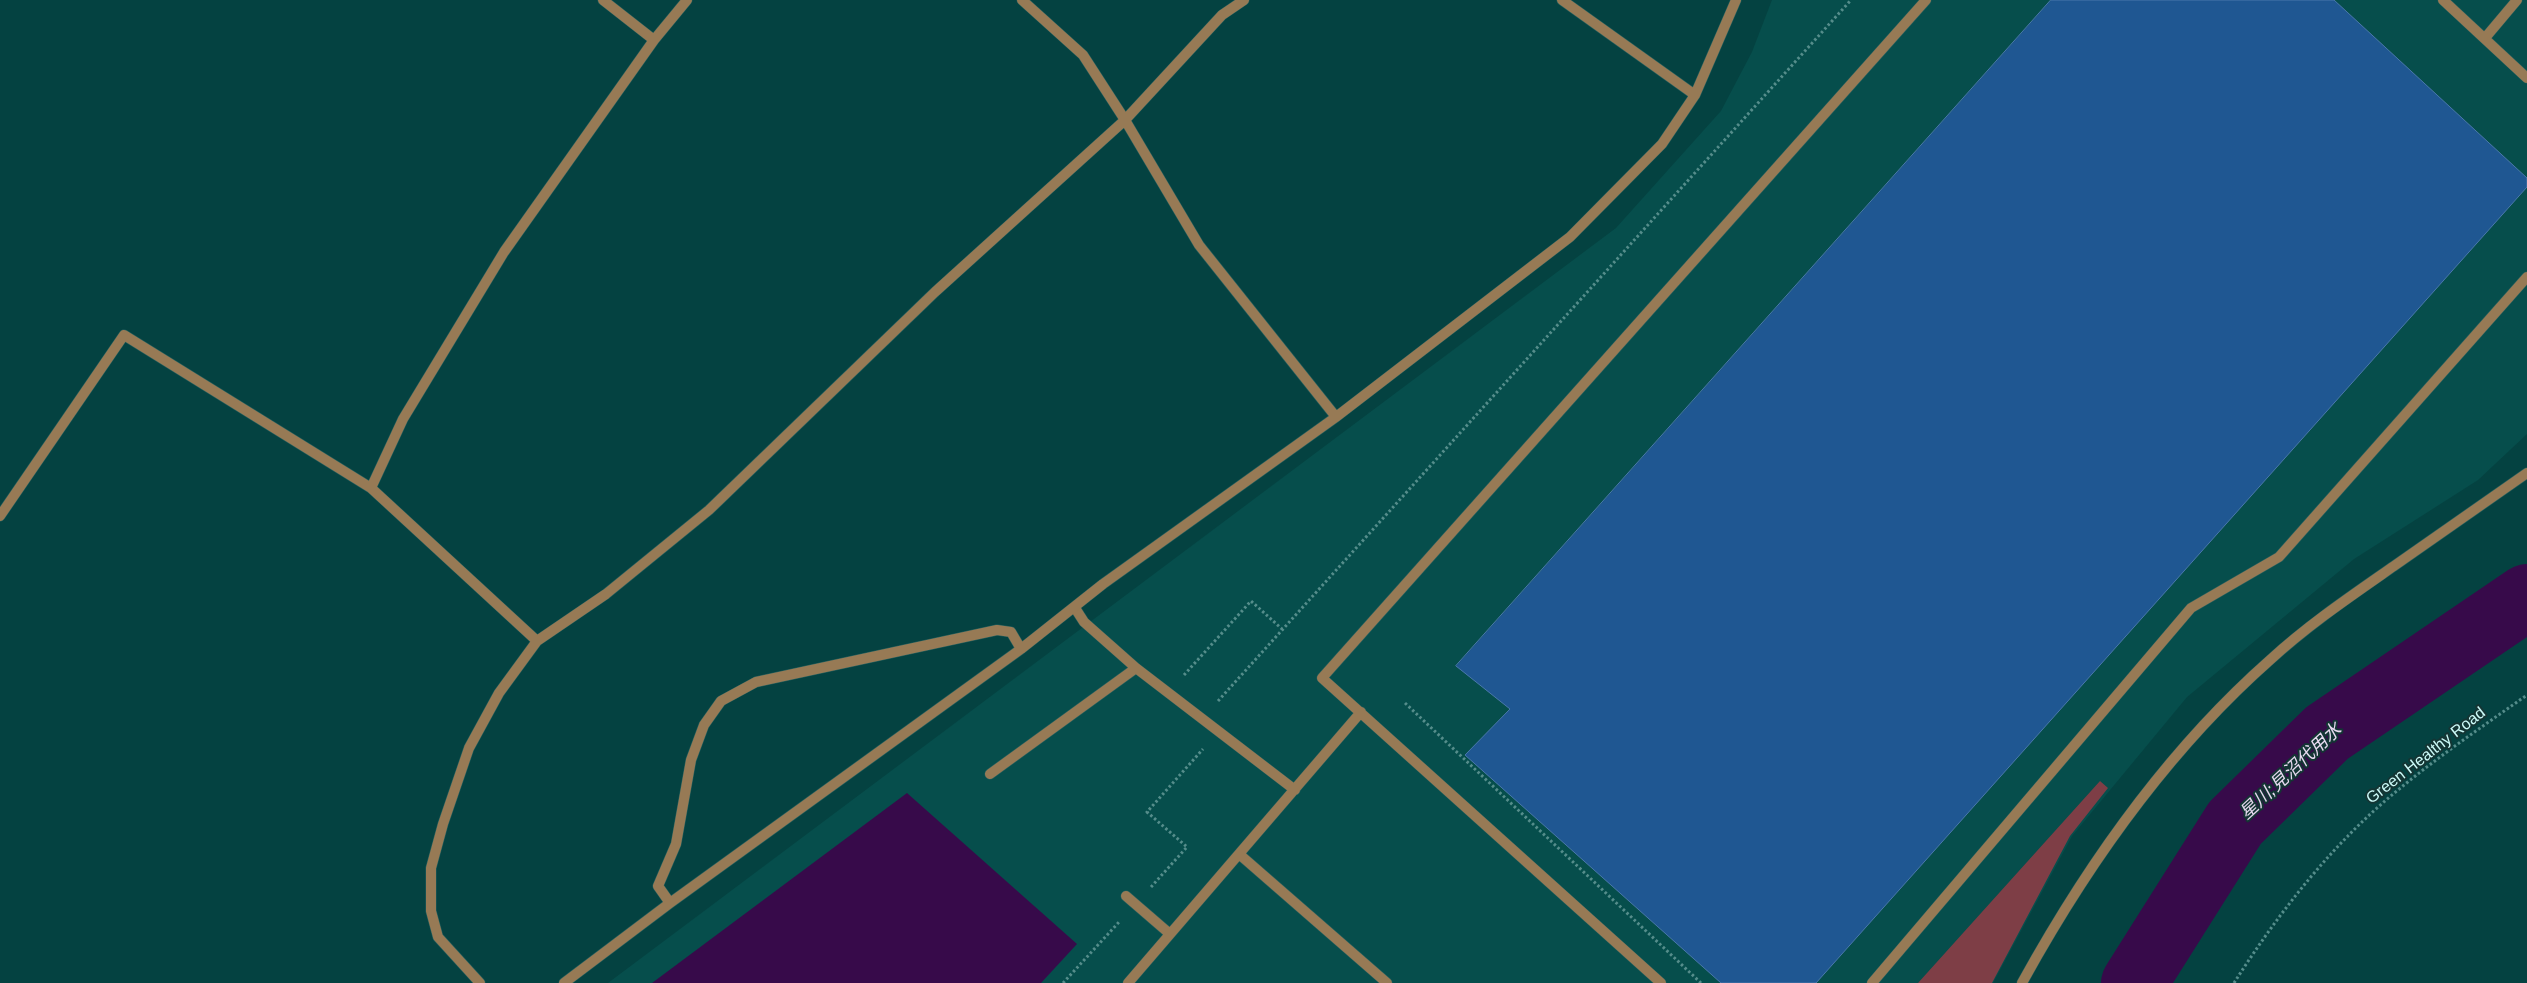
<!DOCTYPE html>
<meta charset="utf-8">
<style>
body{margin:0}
canvas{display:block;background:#044241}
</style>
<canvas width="2527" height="983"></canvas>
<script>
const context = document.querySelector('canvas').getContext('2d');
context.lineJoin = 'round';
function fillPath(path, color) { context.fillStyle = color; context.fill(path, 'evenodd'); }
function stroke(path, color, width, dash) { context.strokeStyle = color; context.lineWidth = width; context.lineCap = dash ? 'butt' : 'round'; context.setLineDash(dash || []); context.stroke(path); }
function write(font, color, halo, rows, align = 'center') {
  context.font = font + ' Arial,"Noto Sans JP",sans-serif'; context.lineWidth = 4; context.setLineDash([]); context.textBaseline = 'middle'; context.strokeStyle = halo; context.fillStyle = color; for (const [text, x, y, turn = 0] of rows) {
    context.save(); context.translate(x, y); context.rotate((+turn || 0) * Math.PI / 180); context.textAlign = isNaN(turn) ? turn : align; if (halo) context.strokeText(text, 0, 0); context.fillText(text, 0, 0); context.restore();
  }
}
fillPath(new Path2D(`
 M1772 0H2527V434L2478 480 2354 559 2187 697 2072 836 1993 983H608L1616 228 1721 111 1752 52Z`), '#064e4c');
fillPath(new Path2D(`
 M2100 781 2108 788 2070 836 1992 983H1918Z`), '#7e3e46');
fillPath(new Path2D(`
 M907 793 1077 944 1041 983H652Z`), '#370a4a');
stroke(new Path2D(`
 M2134 983 2235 823 2327 733 2527 597`), '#370a4a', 66);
const building = new Path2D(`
 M2051 0H2334L2527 178V187L1816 983H1721L1465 755 1510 709 1456 666Z`);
fillPath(building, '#1f5792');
stroke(building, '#4a78ab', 1);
const service = new Path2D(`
 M2443 0 2527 78
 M2485 38 2517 0
 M1075 608 1084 622 1136 668 1295 790
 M990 774 1136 668
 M1239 854 1387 983
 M1126 896 1170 934
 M1128 983 1361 712
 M1661 983 1322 678 1926 0
 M1872 983 2191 608 2279 557 2527 277`);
const minor = new Path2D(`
 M603 0 654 40
 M1022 0 1083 55 1125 120 1199 245 1336 417
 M1562 0 1695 95
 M371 488 403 419 504 252 654 40 687 0
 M0 516 124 335 371 488 537 641
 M670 903 658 886 676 844 691 760 704 725 721 701 756 682 997 630 1011 632 1021 649
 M480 983 438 937 431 911V868L443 824 469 748 499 693 537 641 606 594 709 510 935 292 1125 120 1222 15 1244 0
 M564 983 670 903 1021 649 1103 584 1336 417 1570 237 1662 144 1695 95 1736 0
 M2022 983C2088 863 2167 751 2270 660 2308 625 2351 596 2394 566 2438 535 2483 504 2527 473`);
stroke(service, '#245f5e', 11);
stroke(minor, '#245f5e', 11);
stroke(new Path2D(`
 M1184 675 1251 601 1282 629
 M1218 701 1851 0
 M1405 703 1701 983
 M1151 887 1187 847 1147 812 1203 749
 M1063 983 1120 921
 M2234 983C2279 912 2333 843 2398 790 2439 756 2483 726 2527 695`), '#558d8b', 3, [2.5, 2.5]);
stroke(service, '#977a55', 10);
stroke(minor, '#977a55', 10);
write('16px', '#ccfaf8', '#143534', [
 ["Green Healthy Road",2426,756,-38]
]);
write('italic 18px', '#e8daf0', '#143534', [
 ["星川;見沼代用水",2291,772,-43]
]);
</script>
